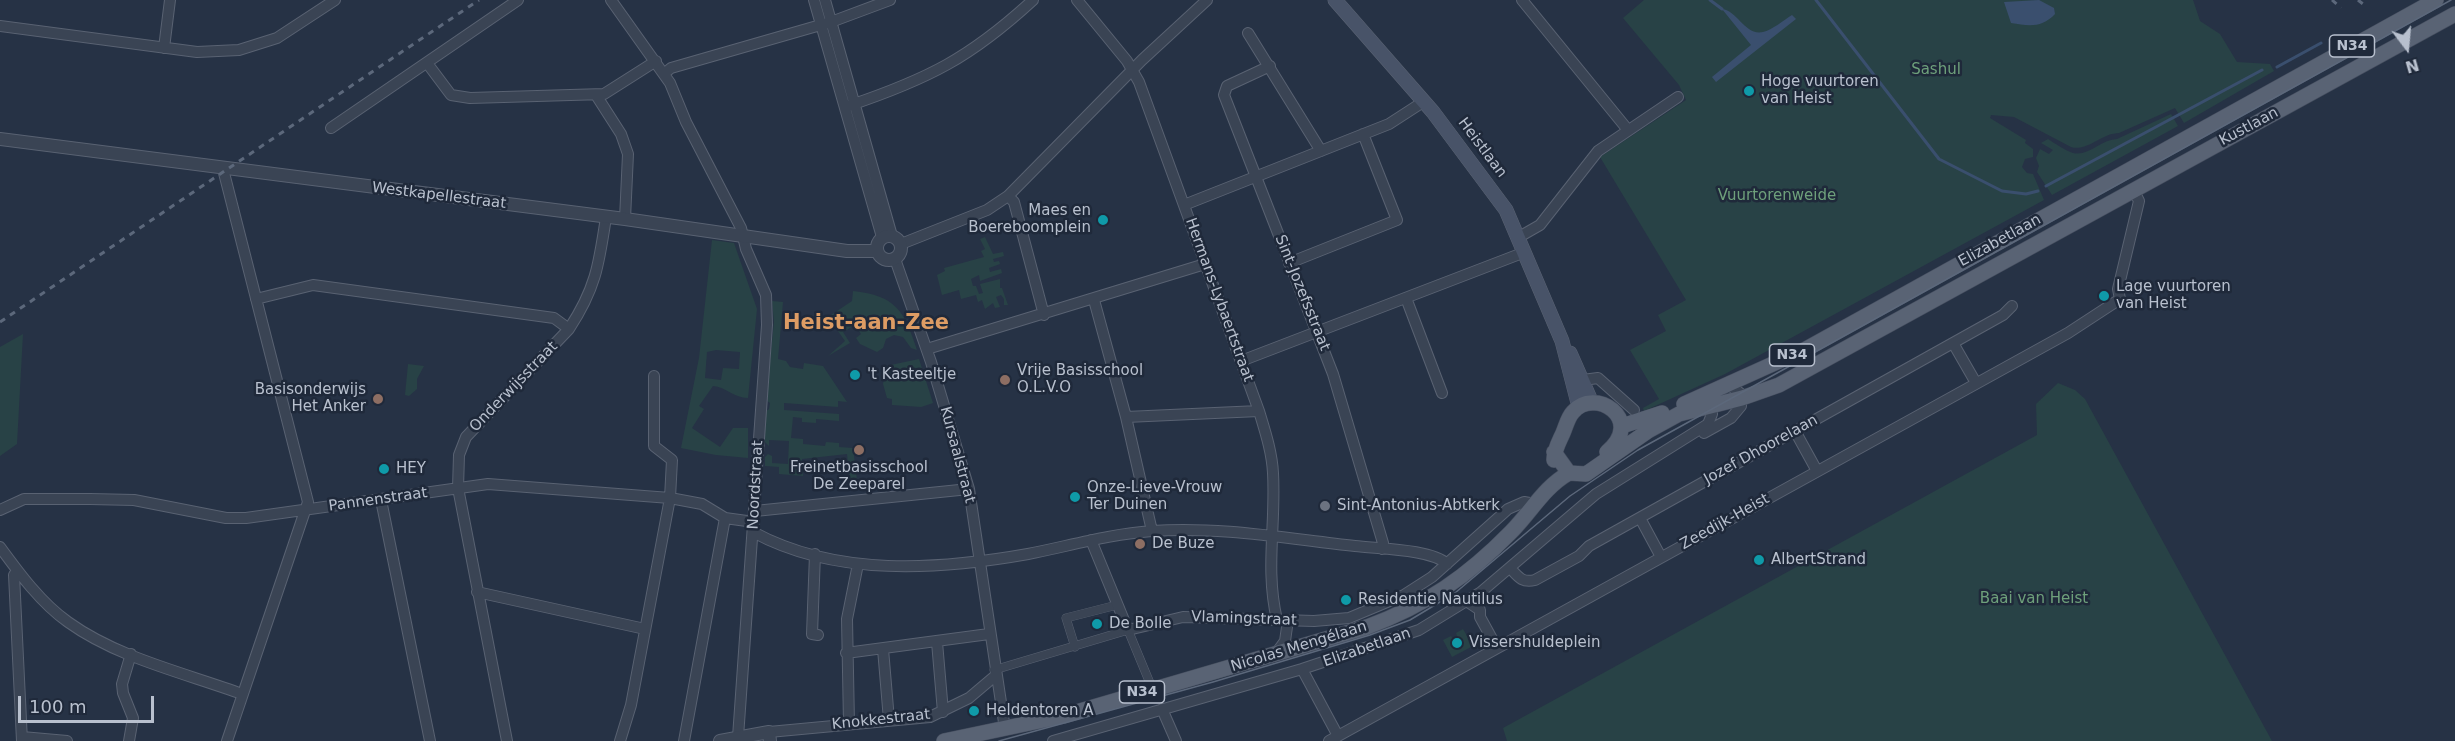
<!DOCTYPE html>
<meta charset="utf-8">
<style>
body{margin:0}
#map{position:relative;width:2455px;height:741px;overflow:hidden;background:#263245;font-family:"DejaVu Sans",sans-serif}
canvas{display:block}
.north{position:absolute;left:2377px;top:18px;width:60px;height:60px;-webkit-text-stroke:4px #1f293a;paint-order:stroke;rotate:164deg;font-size:16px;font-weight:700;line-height:24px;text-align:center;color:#b8c0ce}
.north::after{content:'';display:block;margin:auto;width:21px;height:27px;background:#b8c0ce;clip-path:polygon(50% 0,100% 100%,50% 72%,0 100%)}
.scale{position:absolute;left:18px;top:696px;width:136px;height:27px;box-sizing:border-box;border:3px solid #b8c0ce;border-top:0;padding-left:8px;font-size:18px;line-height:21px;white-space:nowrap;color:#b8c0ce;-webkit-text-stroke:4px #1f293a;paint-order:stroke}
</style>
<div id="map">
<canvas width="2455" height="741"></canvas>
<div class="north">N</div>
<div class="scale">100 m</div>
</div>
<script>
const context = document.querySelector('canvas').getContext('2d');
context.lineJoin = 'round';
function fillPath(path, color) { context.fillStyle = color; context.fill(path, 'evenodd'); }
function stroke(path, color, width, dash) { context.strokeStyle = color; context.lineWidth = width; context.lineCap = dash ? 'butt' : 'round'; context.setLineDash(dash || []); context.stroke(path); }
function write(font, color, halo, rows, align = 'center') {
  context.font = font + ' "DejaVu Sans",sans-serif'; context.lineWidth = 5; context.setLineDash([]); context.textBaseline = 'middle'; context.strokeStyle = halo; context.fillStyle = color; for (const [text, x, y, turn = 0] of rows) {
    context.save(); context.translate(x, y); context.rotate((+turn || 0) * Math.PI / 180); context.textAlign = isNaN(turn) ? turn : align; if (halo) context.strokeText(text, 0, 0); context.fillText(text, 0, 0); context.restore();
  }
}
fillPath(new Path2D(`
 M1644 0H2193L2200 21 2220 34 2237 62 2270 64 2274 71 2184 123 2175 108 2119 133C2102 133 2087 152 2071 147L2014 117 1991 115 1990 118 2026 140 2025 143 2033 149V157L2025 159 2022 167 2027 173 2033 174 2044 200 1725 374 1644 411 1643 408 1659 399 1630 350 1666 331 1658 315 1686 300 1600 157 1686 100 1679 85 1623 18Z
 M2171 114 2178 126 2052 195 2037 172 2039 166 2036 158 2040 149 2049 154 2053 150 2041 143 2048 139C2056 144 2064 150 2073 153 2088 157 2102 139 2117 139Z
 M985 237 993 254 1003 252 1004 256 993 259 994 262 999 261 1000 264 989 268 990 272 1001 269 1002 273 980 281 979 275 971 279 973 286H976L979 294 983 293 980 284 1000 279V288H1002L1008 305H1004V299L1001 295 996 297 1000 307 995 308 993 303 985 309 982 300 978 302 976 295 961 299 959 290 942 295 937 275 945 271 944 268 984 257 981 251 985 249 980 239Z
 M712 240 734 243 757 309 748 398C734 398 726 387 713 386L699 406 704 409 692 428 720 447 733 428H748V458L716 455 681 448 699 358ZM716 350 740 352 739 369 723 368 721 380 705 378 707 352Z
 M853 291C896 296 904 310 917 350L911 348 903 337 894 335 886 339 883 348 877 352 860 344 856 338 861 334 855 325 843 332 850 343 828 356 845 341 828 317 852 301Z
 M772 301 783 302 778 359 786 361 790 367 803 369 804 363 823 366 847 402 838 401V407L784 403V410L839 414V421L816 419V423L802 422V418L793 417 791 438 803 439V444L825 446 826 442 839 443V447L853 448 857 480 850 481 847 454 802 459 803 476 779 474V467L765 466V457L768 454 772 456V463L788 464 789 441 769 440V446L765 442V412L769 409 770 403 766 400 774 322Z
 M23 334 17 444 0 456V347Z
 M919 359 933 403 921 407 892 405V399L887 398 883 384 886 366Z
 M408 364 424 366 417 379V389L409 396 405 395Z
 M2058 383 2075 390 2085 399 2272 741H1507L1503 728 2037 435 2036 404Z
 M1463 629 1473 646 1452 657 1443 640 1451 636 1455 643 1459 641 1456 633Z`), '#284246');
fillPath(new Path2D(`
 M2039 0 2054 8 2055 14C2042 28 2029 26 2011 23L2004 2Z
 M1722 9C1738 11 1745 36 1763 32 1772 30 1784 20 1792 15L1796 19 1716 82 1712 77 1751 45Z`), '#3a4f6e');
stroke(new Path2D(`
 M1710 0 1722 9
 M1816 0 1939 159 2002 191 2026 194 2038 191
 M2277 67 2321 43
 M2046 186 2262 70`), '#3a4f6e', 3);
const pedestrian = new Path2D(`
 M1075 647 1066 618 1117 605
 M994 670 1128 630 1152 688`);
const minor = new Path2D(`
 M611 0 670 83 686 122 741 228 746 249 766 295 767 325 738 737
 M814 0 882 237
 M825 0 892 236
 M1077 0 1127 61 1139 82 1259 411C1265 431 1272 452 1273 473 1276 524 1265 569 1277 620
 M1522 0 1628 130
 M0 26 197 52 239 50 277 38 335 0
 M1248 33 1321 151
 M164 48 170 0
 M427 63 451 95 470 98 604 94 656 61
 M1270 66 1227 86 1224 95 1333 374 1383 543 1382 549
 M665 73 671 68 831 22 890 0
 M596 95 621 134 628 154 625 219
 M848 106C928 79 970 58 1033 0
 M331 128 518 0
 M223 169 308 502 227 741
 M1008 196 1014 202 1044 315
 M1184 205 1389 124 1423 102
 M1519 237 1540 225 1598 151 1678 97
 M901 244 987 210 1008 196 1142 60 1207 0
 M895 259 931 362 969 489 1005 729
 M1289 263 1397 220 1363 134
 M1406 298 1442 393
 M256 299 313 285 554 318 569 329
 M1094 300 1126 417 1152 531
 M1953 343 1976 383
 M927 349 1205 264
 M1241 361 1525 252
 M1583 380 1598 378 1634 410
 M1126 417 1259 411
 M1795 431 1817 471
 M1704 433 1731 418 1741 406 1740 393 1728 384
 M381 500 430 741
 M0 510 24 499H90L134 500 226 518H246L488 484 670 498 702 504 725 518 754 522
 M755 511 969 489
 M1640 518 1661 557
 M753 532C836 577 938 570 1028 554 1069 546 1110 534 1152 531 1220 526 1289 539 1355 546 1379 549 1431 549 1447 564
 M1091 540 1128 630 1183 617 1314 621 1349 618 1404 595 1432 577 1508 509 1524 502 1535 504
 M0 547C19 573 41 603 68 622 118 658 185 673 242 694
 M815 554 812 634 818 635
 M1511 569C1519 578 1523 583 1535 580L1579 556 1589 546 2003 315 2012 306
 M17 571 14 575 22 741
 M477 592 645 629
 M1468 602 1480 610V617L1497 648
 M937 642 943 712
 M883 649 889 720
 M1277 652 1285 641 1288 620
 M846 653 989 634
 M1302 669 1338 736
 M1162 709 1176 741
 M849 724 847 619 858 564
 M769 732 930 717 969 698 995 676
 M22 737 67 741
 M129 741 133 718 123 693 122 684 131 654
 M507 741 458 488 459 455 466 437 569 329C596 288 599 264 606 217
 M620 741 631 705 670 498 672 460 654 446V376
 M684 741 725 518
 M1053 741 1302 669 1419 630 1481 592 1596 494 1708 424 1712 414 1705 406
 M1329 741 2068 333 2120 299 2118 289 2139 201 2134 191`);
const tertiary = new Path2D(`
 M0 139 625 219 847 251H877
 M877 248a12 12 0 1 1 24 0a12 12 0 1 1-24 0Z
 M720 741 769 732 770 741`);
const secondary = new Path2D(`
 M1335 0 1433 112 1506 210 1562 341 1579 407
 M1570 353 1592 403`);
const primary = new Path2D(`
 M1684 404 1806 349 2436 0
 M1622 426 1662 413
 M1554 452 1569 473 1586 474 1648 431 1679 414 1742 398 1779 385 2455 14
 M1554 460C1554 450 1559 442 1563 433 1566 426 1568 417 1573 412 1594 386 1646 419 1607 452
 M944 741 1063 716 1367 627C1426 605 1467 577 1511 532 1531 512 1544 487 1569 473`);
stroke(pedestrian, '#596272', 9);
stroke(minor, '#596272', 12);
stroke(tertiary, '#596272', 14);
stroke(secondary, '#596272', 15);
stroke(primary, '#444d5e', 16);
stroke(pedestrian, '#3a4454', 8);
stroke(minor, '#3a4454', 10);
stroke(tertiary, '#3a4454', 12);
stroke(secondary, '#485368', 14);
stroke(primary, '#596374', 15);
stroke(new Path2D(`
 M999 741 1213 682 1370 635 1410 620 1455 593 1570 496 1638 450 2451 0`), '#5c687b', 1.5);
stroke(new Path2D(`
 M2332 0 2341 8
 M2358 0 2363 4
 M0 322 479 0`), '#5c687b', 3, [6, 6]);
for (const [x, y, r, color] of [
 [1749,91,6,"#0f9aa8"],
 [1103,220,6,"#0f9aa8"],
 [2104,296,6,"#0f9aa8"],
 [855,375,6,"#0f9aa8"],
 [1005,380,6,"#8d6e63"],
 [378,399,6,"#8d6e63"],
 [859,450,6,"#8d6e63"],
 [384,469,6,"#0f9aa8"],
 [1075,497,6,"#0f9aa8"],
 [1325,506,6,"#6b7280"],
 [1140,544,6,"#8d6e63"],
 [1759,560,6,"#0f9aa8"],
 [1346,600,6,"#0f9aa8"],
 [1097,624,6,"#0f9aa8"],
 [1457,643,6,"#0f9aa8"],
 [974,711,6,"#0f9aa8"]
]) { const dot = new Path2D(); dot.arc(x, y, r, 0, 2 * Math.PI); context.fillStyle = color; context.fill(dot); stroke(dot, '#1f293a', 2); }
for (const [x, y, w] of [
 [2352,46,45],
 [1792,355,45],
 [1142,692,45]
]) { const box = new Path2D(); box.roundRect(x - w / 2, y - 11, w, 22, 4.5); context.fillStyle = '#1f293a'; context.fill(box); stroke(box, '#b8c0ce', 1.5); }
write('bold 14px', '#b8c0ce', null, [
 ["N34",2352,46],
 ["N34",1792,355],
 ["N34",1142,692]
]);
write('15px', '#6ea07b', '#1f293a', [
 ["Sashul",1936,70],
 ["Vuurtorenweide",1777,196],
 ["Baai van Heist",2034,599]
]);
write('15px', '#b8c0ce', '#1f293a', [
 ["Hoge vuurtoren",1761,82],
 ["van Heist",1761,99],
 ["Maes en",1091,211,"right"],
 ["Boereboomplein",1091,228,"right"],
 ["Lage vuurtoren",2116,287],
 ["van Heist",2116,304],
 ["Vrije Basisschool",1017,371],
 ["O.L.V.O",1017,388],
 ["'t Kasteeltje",867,375],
 ["Basisonderwijs",366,390,"right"],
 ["Het Anker",366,407,"right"],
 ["Freinetbasisschool",859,468,"center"],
 ["De Zeeparel",859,485,"center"],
 ["HEY",396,469],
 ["Onze-Lieve-Vrouw",1087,488],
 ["Ter Duinen",1087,505],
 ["Sint-Antonius-Abtkerk",1337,506],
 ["De Buze",1152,544],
 ["AlbertStrand",1771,560],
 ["Residentie Nautilus",1358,600],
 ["De Bolle",1109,624],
 ["Vissershuldeplein",1469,643],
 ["Heldentoren A",986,711]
], 'left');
write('15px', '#b8c0ce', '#1f293a', [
 ["Kustlaan",2249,127,-28],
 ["Heistlaan",1482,148,53],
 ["Westkapellestraat",439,196,7],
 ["Elizabetlaan",2000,241,-29],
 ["Sint-Jozefsstraat",1302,293,68],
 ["Hermans-Lybaertstraat",1219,300,70],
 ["Onderwijsstraat",514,387,-46],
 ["Jozef Dhoorelaan",1761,450,-29],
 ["Kursaalstraat",957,455,75],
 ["Noordstraat",756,485,-87],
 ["Pannenstraat",378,500,-8],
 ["Zeedijk-Heist",1725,522,-29],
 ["Vlamingstraat",1244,619,2],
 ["Nicolas Mengélaan",1299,647,-17],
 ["Elizabetlaan",1367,648,-19],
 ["Knokkestraat",881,720,-6]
]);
write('bold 21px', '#dd9c64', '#1f293a', [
 ["Heist-aan-Zee",866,324]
]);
</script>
